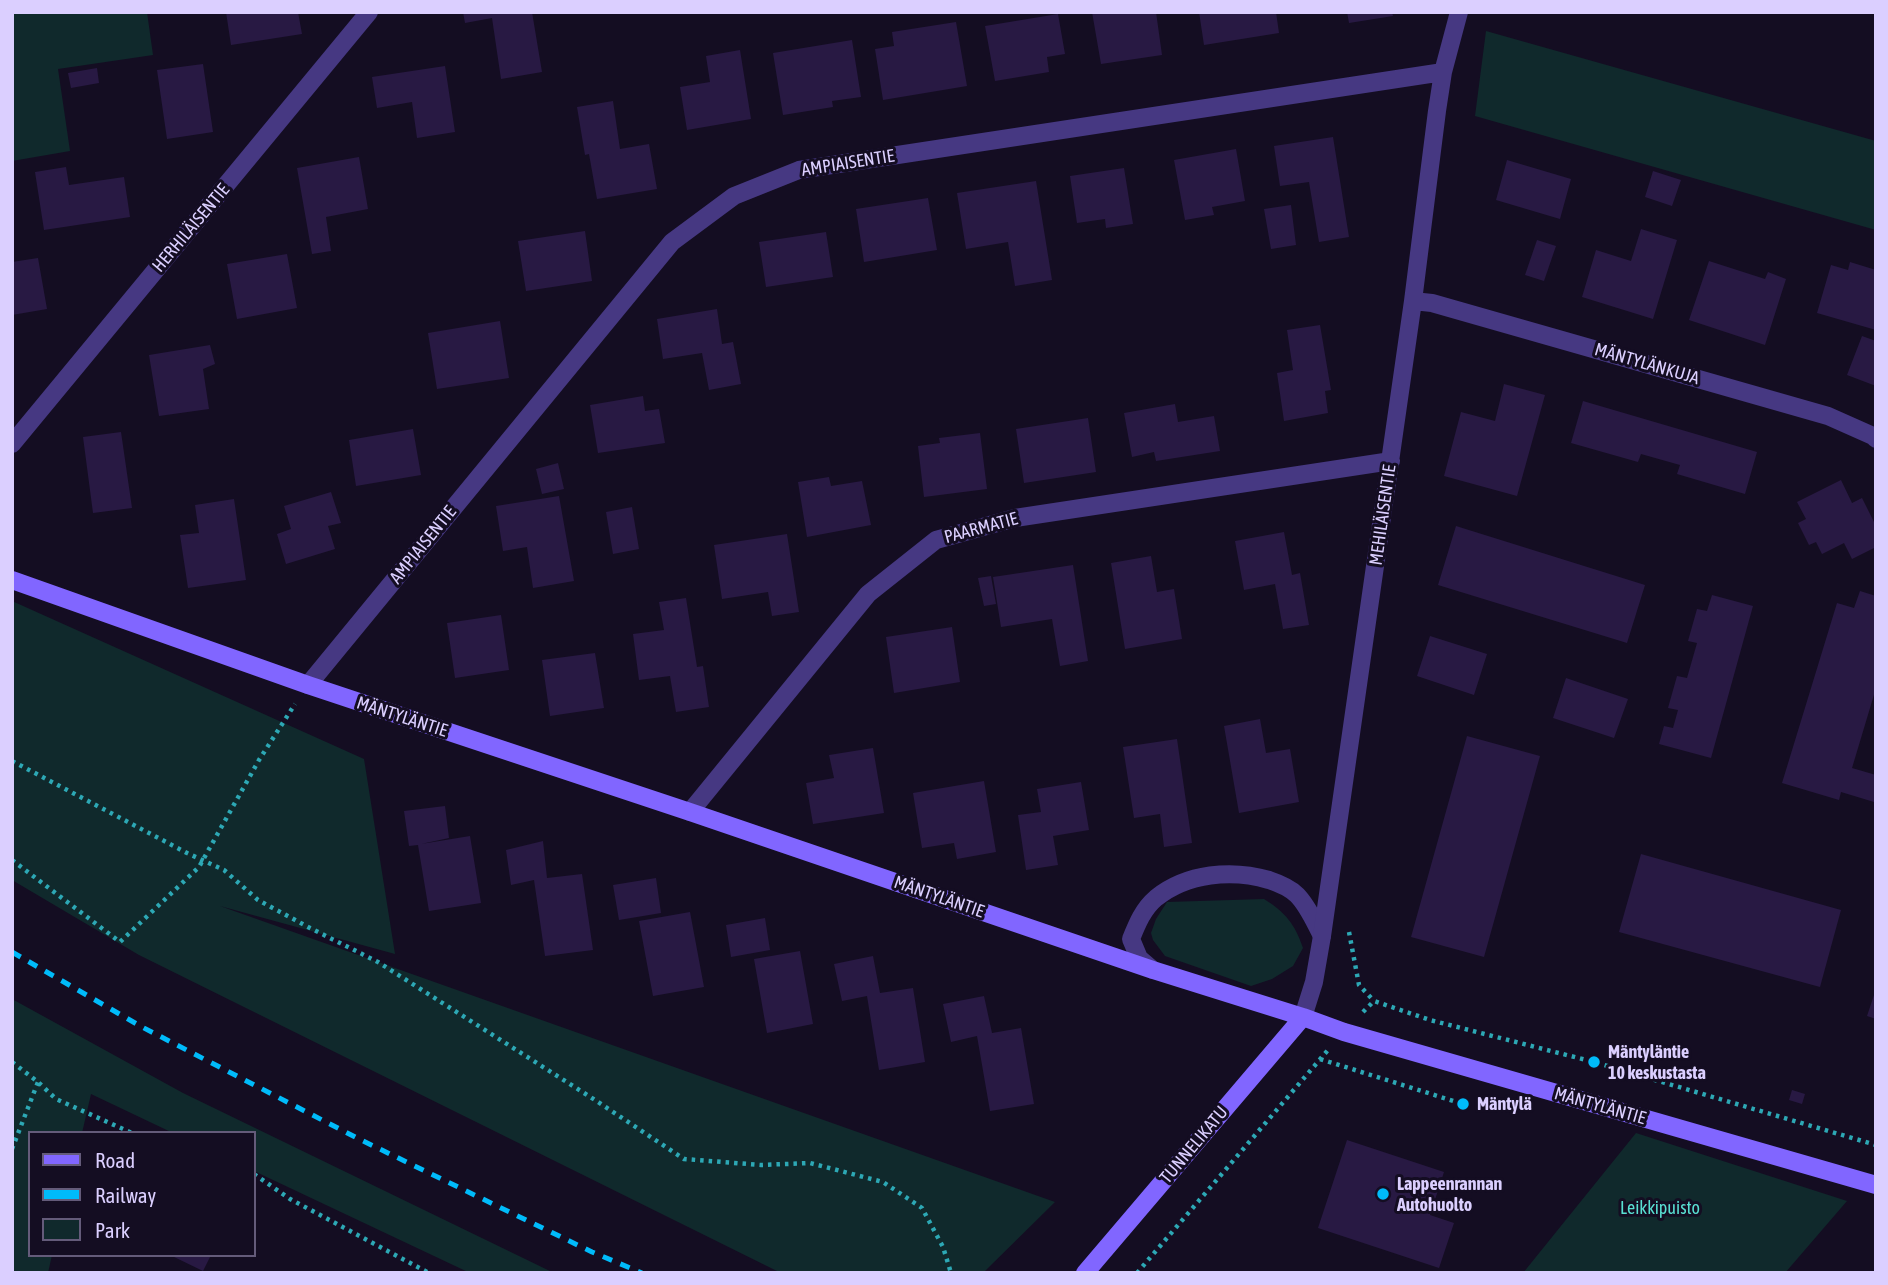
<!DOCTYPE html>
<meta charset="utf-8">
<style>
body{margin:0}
#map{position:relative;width:1888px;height:1285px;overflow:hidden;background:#140d22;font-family:"Asap Condensed",sans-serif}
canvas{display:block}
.frame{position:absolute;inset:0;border:14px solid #dbcfff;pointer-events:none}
.legend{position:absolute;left:28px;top:1131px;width:228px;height:126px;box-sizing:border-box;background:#140d22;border:2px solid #645b7a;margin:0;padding:9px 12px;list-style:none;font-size:21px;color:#dbcfff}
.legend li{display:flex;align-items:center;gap:14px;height:35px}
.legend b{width:35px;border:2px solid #645b7a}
</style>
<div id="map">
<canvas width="1888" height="1285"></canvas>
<div class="frame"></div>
<ul class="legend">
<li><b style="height:9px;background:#8166ff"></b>Road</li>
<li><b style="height:9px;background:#00bbfa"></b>Railway</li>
<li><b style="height:19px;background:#10292c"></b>Park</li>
</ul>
</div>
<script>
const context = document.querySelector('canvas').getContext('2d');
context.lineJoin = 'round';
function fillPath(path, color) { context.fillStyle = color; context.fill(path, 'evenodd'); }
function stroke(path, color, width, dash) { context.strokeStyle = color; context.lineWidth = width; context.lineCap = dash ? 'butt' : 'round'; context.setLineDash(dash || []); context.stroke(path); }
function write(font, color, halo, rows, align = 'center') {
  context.font = font + ' "Asap Condensed",sans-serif'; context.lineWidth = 6; context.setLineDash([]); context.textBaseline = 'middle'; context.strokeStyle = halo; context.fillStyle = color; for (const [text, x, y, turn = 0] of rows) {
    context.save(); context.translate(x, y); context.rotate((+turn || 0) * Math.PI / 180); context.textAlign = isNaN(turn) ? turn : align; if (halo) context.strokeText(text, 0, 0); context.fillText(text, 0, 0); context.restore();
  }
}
fillPath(new Path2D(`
 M12 12H147L153 55 58 69 70 151 12 161Z
 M1486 31 1876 141V230L1475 116Z
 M12 601 364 759 395 954 220 906 1055 1202 983 1273H781L139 955 12 880Z
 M1264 899C1285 912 1295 924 1303 948L1293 966 1272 979 1251 986 1165 956 1153 940 1151 933 1156 919 1167 902Z
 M12 999 183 1093 554 1273H470L254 1171V1133H173L91 1094 82 1133H30V1255H52L48 1273H12Z
 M1636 1133 1847 1201 1785 1273H1523Z`), '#10292c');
fillPath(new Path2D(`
 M226 12H298L302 34 231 45Z
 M463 12H532L542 72 501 79 492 18 465 23Z
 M1092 12H1156L1162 55 1101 64Z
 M1199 12H1276L1279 33 1204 45Z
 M1347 12H1392L1393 16 1349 23Z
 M1058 14 1065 54 1047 57 1049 72 995 81 985 26Z
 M956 22 967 86 883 100 875 49 894 46 892 32Z
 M852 40 861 97 832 101 833 107 783 115 773 53Z
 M740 50 751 119 687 130 680 87 710 82 706 56Z
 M203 64 213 132 167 139 157 70Z
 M445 66 455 132 417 138 412 102 377 108 372 77Z
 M97 68 99 83 71 88 68 73Z
 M613 101 620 149 649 144 657 189 597 199 589 154 585 155 577 107Z
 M1333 137 1349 237 1319 242 1309 182 1280 186 1274 146Z
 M1236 149 1245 201 1212 207 1214 215 1185 220 1174 160Z
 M359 157 368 209 326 217 331 251 312 254 297 168Z
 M1507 160 1571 179 1560 219 1496 200Z
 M66 167 69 185 124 177 130 217 44 230 35 172Z
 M1124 168 1133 224 1106 228 1105 219 1077 223 1070 176Z
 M1653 171 1681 180 1672 206 1645 197Z
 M1036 181 1052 280 1015 286 1008 242 966 249 957 193Z
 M928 198 937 250 864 262 856 209Z
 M1291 205 1296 245 1271 249 1264 209Z
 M1641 229 1677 240 1653 319 1582 297 1596 250 1631 261Z
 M585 231 592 281 526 291 518 241Z
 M826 232 833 277 766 287 759 242Z
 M1537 240 1556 246 1544 281 1525 275Z
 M287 254 297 308 237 319 227 264Z
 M38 258 47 309 12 315V262Z
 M1709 261 1765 279 1768 272 1786 279 1765 345 1689 320Z
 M1850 262 1876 270 1874 280H1876V330L1817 313 1831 265 1848 270Z
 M717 309 722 344 733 342 741 384 709 390 702 353 663 359 657 319Z
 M500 321 509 378 437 389 428 333Z
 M1320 325 1331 390 1325 391 1328 413 1284 421 1277 373 1293 370 1287 330Z
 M1862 336 1876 341V386L1847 375Z
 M210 345 215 364 203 369 209 409 159 416 149 355Z
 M1504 384 1545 395 1517 496 1444 476 1461 412 1495 421Z
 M643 396 645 411 659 409 665 443 598 453 590 405Z
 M1583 401 1757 452 1745 494 1677 474 1680 465 1641 454 1638 462 1571 443Z
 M1175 404 1178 422 1214 416 1220 451 1156 461 1154 452 1132 457 1124 413Z
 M1088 418 1096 472 1024 483 1016 429Z
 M413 429 421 475 356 486 349 440Z
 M121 432 132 508 93 513 83 437Z
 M980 433 987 489 924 497 918 446 940 443 939 438Z
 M558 463 564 489 542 494 536 469Z
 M829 477 831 486 862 481 871 525 807 537 798 482Z
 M1841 480 1852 503 1862 498 1876 526V547L1852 559 1844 543 1822 554 1816 542 1809 545 1798 523 1806 519 1797 502Z
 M331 492 341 523 328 526 335 549 286 564 277 534 291 529 284 506Z
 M559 496 574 581 533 588 527 547 503 551 496 506Z
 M234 499 246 580 188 588 180 535 199 533 195 505Z
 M632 507 639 549 613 554 606 512Z
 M1456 526 1645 585 1627 643 1438 585Z
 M1284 532 1292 575 1300 573 1309 625 1283 629 1275 584 1244 590 1235 541Z
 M787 534 799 612 772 616 768 592 722 599 714 545Z
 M1151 556 1157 592 1174 589 1182 639 1125 649 1111 563Z
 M1073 565 1088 661 1060 666 1052 619 1001 627 993 577Z
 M991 576 996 604 984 606 978 578Z
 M1860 591 1876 596V688L1852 768 1876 775 1874 802 1841 792 1839 800 1782 783 1837 603 1854 608Z
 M1712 595 1753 606 1711 758 1659 744 1664 726 1673 728 1678 710 1668 708 1677 676 1687 678 1697 643 1688 641 1697 609 1707 611Z
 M686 598 697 667 703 666 709 707 676 712 670 676 639 680 633 634 664 630 659 602Z
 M501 615 509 670 455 678 447 623Z
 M952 627 960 682 894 693 886 637Z
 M1430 636 1487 654 1474 695 1417 676Z
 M595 653 604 708 550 716 542 660Z
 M1566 678 1628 699 1614 738 1553 718Z
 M1260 719 1266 753 1290 749 1299 802 1239 813 1224 726Z
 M1467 736 1540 756 1484 957 1411 937Z
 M1177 739 1192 843 1164 847 1160 814 1134 818 1123 747Z
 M873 748 884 813 813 824 806 783 834 778 829 755Z
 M984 781 996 852 957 859 954 843 922 848 913 793Z
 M1081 782 1089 830 1053 836 1058 865 1026 870 1018 815 1041 812 1037 789Z
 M445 806 449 838 421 844 470 836 481 903 429 911 418 845 409 846 404 811Z
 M543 841 547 878 582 874 593 950 545 956 534 880 511 885 506 850Z
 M1641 854 1841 910 1820 987 1619 932Z
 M656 878 661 913 619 920 613 885Z
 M690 912 704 987 653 996 639 921Z
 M765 918 770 950 731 957 726 925Z
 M800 951 813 1024 767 1033 754 959Z
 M873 956 880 993 913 988 925 1062 879 1070 867 996 842 1001 834 964Z
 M1875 992H1876V1019L1867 1016Z
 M984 996 992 1033 1021 1028 1034 1104 990 1111 977 1036 951 1042 943 1004Z
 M1792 1090 1805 1094 1802 1104 1789 1100Z
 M1347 1140 1444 1172 1430 1215 1454 1223 1439 1268 1318 1228Z
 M170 1255H211L203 1271Z`), '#281943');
stroke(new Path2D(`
 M12 761 187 853 224 870 258 900 310 928 378 962 595 1100 684 1159 761 1165 810 1163 883 1182 922 1208 943 1247 951 1273
 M12 860 120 942 199 867 259 760 295 704
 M1349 932 1359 985 1374 1001
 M1363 1012 1374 1001 1430 1020 1594 1062 1876 1145
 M1320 1059 1463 1104
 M12 1062 38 1082 56 1099 132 1133
 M12 1149 38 1082
 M254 1174 290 1199 429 1273
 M1137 1273 1328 1050`), '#2da8b5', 4.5, [3.5, 5]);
stroke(new Path2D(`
 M1153 970 1139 958 1131 939C1137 924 1143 909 1156 898 1187 873 1232 869 1269 880 1278 883 1290 888 1297 895 1308 906 1315 923 1322 936`), '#463882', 18);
stroke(new Path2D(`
 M1413 301 1432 303 1828 416 1873 436 1876 439
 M12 444 369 12
 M308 685 672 242 734 196 799 170 1443 72
 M690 812 868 594 936 540 1015 518 1391 461
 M1303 1017 1314 982 1322 936 1413 301 1437 111 1443 72 1459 12`), '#463882', 18);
stroke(new Path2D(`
 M12 580 308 685 690 812 1153 970 1303 1017 1344 1032 1876 1185
 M1085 1273 1303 1017`), '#8166ff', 18);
stroke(new Path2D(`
 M12 952 142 1027 357 1138 592 1252 642 1273`), '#00bbfa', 5, [10, 9]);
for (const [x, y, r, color] of [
 [1594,1062,7,"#00bbfa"],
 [1463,1104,7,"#00bbfa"],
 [1383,1194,7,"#00bbfa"]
]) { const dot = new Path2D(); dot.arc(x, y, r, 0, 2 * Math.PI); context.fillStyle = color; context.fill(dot); stroke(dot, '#140d22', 2.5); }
write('18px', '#dbcfff', '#140d22', [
 ["AMPIAISENTIE",848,163,-9],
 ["HERHILÄISENTIE",191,228,-50],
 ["MÄNTYLÄNKUJA",1647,364,16],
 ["MEHILÄISENTIE",1383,515,-82],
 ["PAARMATIE",981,528,-15],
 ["AMPIAISENTIE",423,545,-51],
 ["MÄNTYLÄNTIE",402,717,18],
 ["MÄNTYLÄNTIE",939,897,19],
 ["MÄNTYLÄNTIE",1600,1106,16],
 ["TUNNELIKATU",1194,1145,-50]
]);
write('bold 18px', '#dbcfff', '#140d22', [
 ["Mäntyläntie",1608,1052],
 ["10 keskustasta",1608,1073],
 ["Mäntylä",1477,1104],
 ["Lappeenrannan",1397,1184],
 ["Autohuolto",1397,1205]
], 'left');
write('18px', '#59e0d3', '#140d22', [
 ["Leikkipuisto",1660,1208]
]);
</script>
